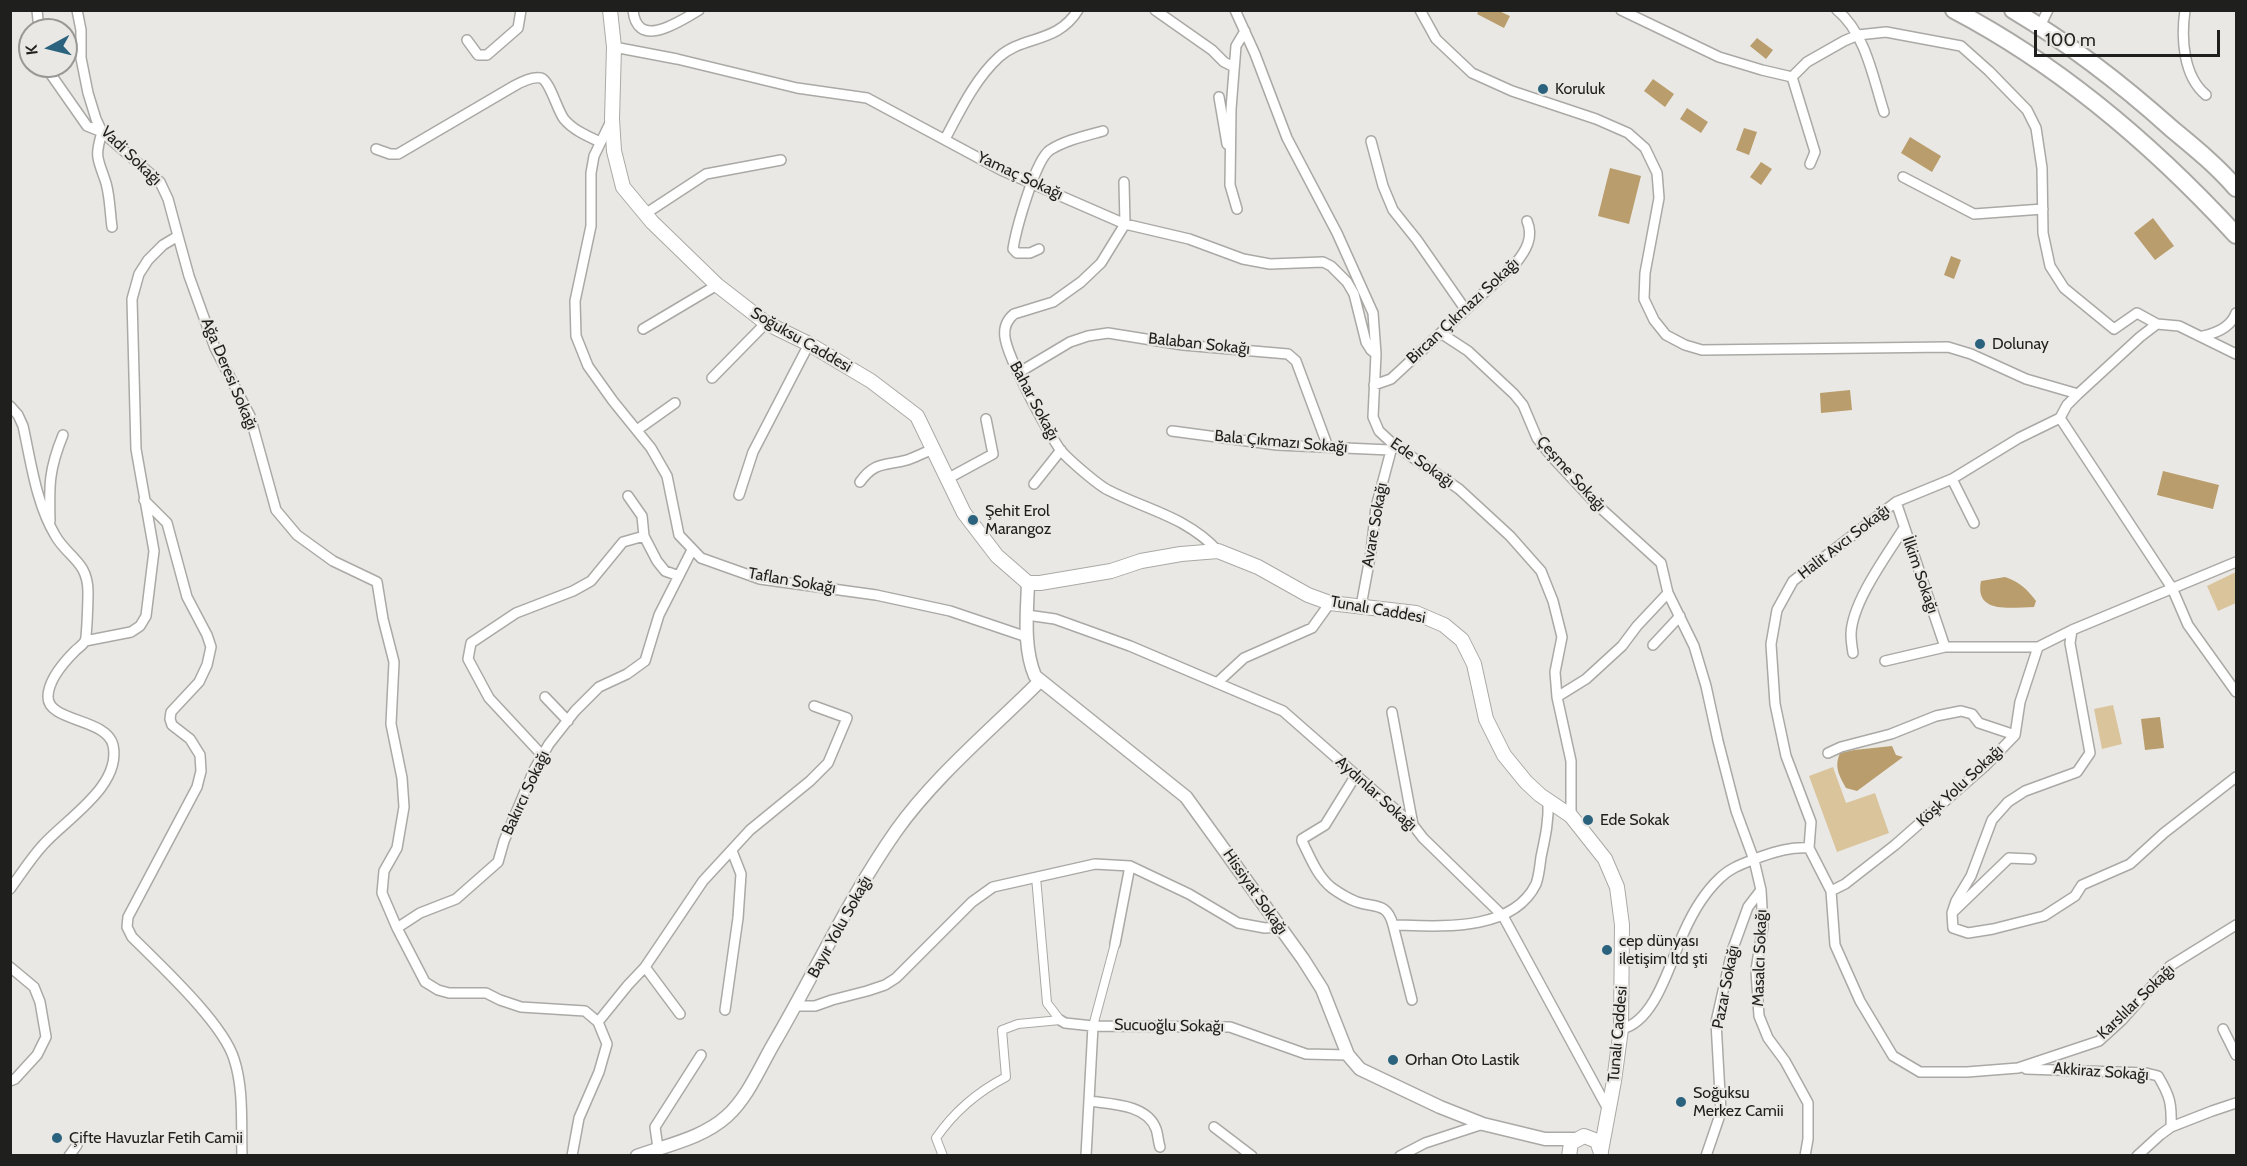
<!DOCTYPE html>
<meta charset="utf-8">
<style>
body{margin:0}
#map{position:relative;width:2247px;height:1166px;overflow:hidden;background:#eae8e4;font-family:Cabin,sans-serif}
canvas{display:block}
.frame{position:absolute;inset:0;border:12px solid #1f1f1d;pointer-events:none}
.north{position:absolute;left:18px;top:18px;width:60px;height:60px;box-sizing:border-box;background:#eae8e4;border:2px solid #999894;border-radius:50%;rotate:263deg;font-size:16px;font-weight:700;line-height:24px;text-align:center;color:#1f1f1d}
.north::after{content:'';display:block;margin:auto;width:21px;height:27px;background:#2b627d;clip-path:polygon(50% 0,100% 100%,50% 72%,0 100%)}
.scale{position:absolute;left:2034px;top:30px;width:186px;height:27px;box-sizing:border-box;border:3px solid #1f1f1d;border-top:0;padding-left:8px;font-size:18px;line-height:21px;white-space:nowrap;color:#1f1f1d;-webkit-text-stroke:4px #eae8e4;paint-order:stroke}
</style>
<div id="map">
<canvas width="2247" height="1166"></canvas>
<div class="frame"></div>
<div class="north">K</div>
<div class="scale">100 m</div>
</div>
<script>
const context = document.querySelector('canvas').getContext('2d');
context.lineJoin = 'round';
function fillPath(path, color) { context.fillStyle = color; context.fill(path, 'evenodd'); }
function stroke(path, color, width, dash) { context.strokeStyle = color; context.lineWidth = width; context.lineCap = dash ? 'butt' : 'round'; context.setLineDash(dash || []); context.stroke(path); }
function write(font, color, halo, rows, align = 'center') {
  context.font = font + ' Cabin,sans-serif'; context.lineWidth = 4.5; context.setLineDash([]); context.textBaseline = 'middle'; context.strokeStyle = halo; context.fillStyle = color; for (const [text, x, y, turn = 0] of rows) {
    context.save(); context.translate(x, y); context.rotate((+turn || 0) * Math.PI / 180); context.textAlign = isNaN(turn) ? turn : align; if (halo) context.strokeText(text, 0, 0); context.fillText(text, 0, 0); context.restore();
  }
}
fillPath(new Path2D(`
 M2236 572V603L2218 611 2207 586Z
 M2113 705 2122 744 2102 749 2094 709Z
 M1833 767 1846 803 1875 793 1889 833 1837 852 1809 776Z`), '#dac49c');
fillPath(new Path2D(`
 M1479 11H1499L1510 16 1504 28 1477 14Z
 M1757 38 1773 50 1766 59 1750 46Z
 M1653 79 1674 94 1665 107 1644 91Z
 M1687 108 1708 122 1701 133 1680 119Z
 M1744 128 1757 132 1749 155 1736 150Z
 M1910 137 1941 156 1932 172 1901 153Z
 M1761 162 1772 169 1761 185 1750 177Z
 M1610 168 1641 176 1629 224 1598 216Z
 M2153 218 2174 246 2155 260 2134 233Z
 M1951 256 1961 260 1954 279 1944 275Z
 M1850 390 1852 410 1821 413 1820 393Z
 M2163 471 2219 485 2213 509 2157 495Z
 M2005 577C2020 582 2027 589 2036 601L2034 607C2013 607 1974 615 1981 581Z
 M2160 717 2164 748 2145 750 2141 719Z
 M1892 746 1896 755 1903 757 1857 791 1846 788C1839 775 1834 767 1840 753L1854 750Z`), '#b99d6c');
const pedestrian = new Path2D(`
 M1036 877 1047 1003 1060 1020
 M1093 1026 1115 944
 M943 1156 936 1138C954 1112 977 1092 1006 1077L1002 1030 1018 1024 1060 1020`);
const minor = new Path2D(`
 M37 10 39 30
 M77 10 81 30V58L88 93 96 119 102 132 160 182 168 199 178 236 163 245 148 260 139 274 132 299 136 449 154 551 146 616 140 626 131 632 85 641
 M633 10C637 51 680 21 699 10
 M1155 10 1212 50 1224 62 1234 67
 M1235 10 1255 54 1287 138 1337 233 1373 313 1376 354 1373 417 1379 431 1393 444 1459 489 1510 536 1541 571 1553 601 1562 637 1555 672 1557 697 1571 761V816
 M1420 10 1436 39 1472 73 1512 91 1596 119 1628 133 1645 148 1657 173 1659 198 1645 273 1644 299 1654 320 1666 335 1685 345 1702 350 1948 347 1971 354 2026 379 2078 394
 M1621 10 1719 57 1762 70 1792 77
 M1837 10C1866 34 1873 78 1884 112
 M2185 10C2181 38 2183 76 2206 95
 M2040 26 2048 10
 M467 40 478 55H487L518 28 521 10
 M614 47 677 59 797 88 867 98 1001 170 1125 224 1189 239 1243 259 1270 264 1323 262 1331 266 1347 282 1354 294 1366 342 1371 350 1376 354
 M45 66 87 126 102 132C94 159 98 158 106 183 110 197 110 213 112 227
 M1792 77 1807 62 1844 41 1858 35 1886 32 1961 46 1989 71 2027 110 2036 128 2042 168 2043 233 2050 266 2064 288 2114 329 2137 313 2157 324
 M1792 77 1815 152 1810 164
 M1219 97 1227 144
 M611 121 594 156 591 173V226L575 301 576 336 588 366 613 401 651 448 667 476 679 535 701 558 760 579 876 595 950 611 1027 637
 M945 139C960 111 975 79 999 57 1023 35 1057 44 1078 10
 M1371 141 1383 186 1393 210 1417 240 1465 309
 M376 149 390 154H398L514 86C521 82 532 76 541 78 550 81 557 110 564 119 573 130 587 136 600 142
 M1903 177 1974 214 2043 209
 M1124 182 1125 224 1101 263 1081 282 1053 302 1014 314C997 328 1007 347 1014 364 1027 392 1042 422 1059 448 1065 457 1098 485 1108 490 1147 510 1187 517 1218 551
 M1237 209 1230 185 1231 109 1236 46 1245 31
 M645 214 706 174 781 160
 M178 236 189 276 215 348 250 416 276 510 297 535 333 561 377 582 383 619 394 662 391 724 402 778 404 807 397 848 384 871 382 893 397 928 425 982 438 990 449 993H486L500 1000 521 1007 585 1011 598 1022 607 1044 599 1072 579 1118 572 1156
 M1039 249 1030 253H1017L1013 249C1016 230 1035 160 1050 150 1066 140 1085 136 1103 131
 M643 329 717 285
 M1442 334 1468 351 1514 394 1523 405 1537 438 1552 457 1595 503 1661 563 1668 593 1694 646 1706 686 1718 741 1736 811 1754 860 1761 890 1748 907 1732 951 1716 1022 1721 1112 1706 1156
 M2203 336C2217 333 2231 327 2236 313
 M1018 373 1070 342 1088 336 1108 333 1183 345 1288 354 1296 361 1328 447
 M712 378 766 323
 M1374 385 1391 379 1515 264C1526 251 1534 237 1527 221
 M10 406 18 415 23 426C31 462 36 503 55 535 67 557 88 561 88 592 88 599 87 637 85 641 83 645 78 648 75 651 64 662 48 680 48 697 48 722 106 718 113 745 122 786 66 819 43 845 31 858 21 874 10 889
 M2060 418 2172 588 2188 625 2236 692
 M2060 418 2067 405 2078 394 2140 337 2157 324 2179 326 2236 354
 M637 430 675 403
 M1172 431 1277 445 1390 450
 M947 479 993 454 986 419
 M1952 479 1974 523
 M860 482C875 461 885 466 907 460 916 457 925 452 934 449
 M1034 484 1061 450
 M739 495 753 452 809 344
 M628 496 642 516 644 536
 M144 500 167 523 187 597 207 635 211 647 207 665 199 682 171 712 170 719 172 725 190 739 200 755 201 771 197 787 128 917 127 927 132 937C160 965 223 1023 234 1059 244 1089 241 1125 242 1156
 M1896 502 1945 647
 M50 521C49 485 49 469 63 435
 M1361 606 1371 552 1376 507 1392 447
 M1027 615 1055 619 1130 646 1283 711 1413 825 1423 838 1503 916 1609 1111
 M1653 645 1680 616
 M1853 653C1852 647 1851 640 1851 634 1852 602 1887 555 1904 528
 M1885 661 1945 647H2038L2072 630
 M1218 682 1244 658 1312 628 1330 603
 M545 697 568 721
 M1557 697 1586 679 1622 646 1637 626 1668 593
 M1392 712 1413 825
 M1828 753 1841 747 1891 734 1936 716 1961 711 1972 714 1979 723 2015 735
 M542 755 489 698 468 659 471 643 516 613 573 591 591 581 623 542 644 536 657 561 665 571 679 576
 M1356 775 1325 825 1302 839V841C1310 857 1317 876 1332 888 1339 893 1349 899 1357 902 1375 908 1387 902 1393 925 1438 926 1512 933 1536 884 1539 876 1540 865 1541 857 1545 838 1549 821 1548 802
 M1809 848 1811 822 1786 756 1775 704 1771 644 1777 610 1793 581 1896 502 1952 479 2019 438 2060 418
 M2031 859 2009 858 1952 913 1953 928 1968 933 1993 929 2044 916 2075 896 2082 885 2130 864 2164 833 2236 777
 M1761 890 1763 926 1756 970 1759 1016 1768 1038 1785 1061 1808 1103V1139L1805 1156
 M1831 891 1845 884 1895 845 1985 766 2015 735 2020 702 2038 647
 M1952 913 1956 901 1971 876 1992 820 2008 802 2025 791 2077 772 2090 753 2070 643 2072 630 2236 562
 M1393 925 1412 1000
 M397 928 420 913 456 899 498 862 504 841 534 770 549 744 575 711 599 687 627 674 645 661 659 615 692 550
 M1115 944 1130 866
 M10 967 34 987 40 1002 46 1037 37 1055 15 1079 10 1081
 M645 967 680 1014
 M797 1006H815L832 1000 867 991 885 985 896 978 972 902 993 887 1095 864 1130 866 1189 894 1238 923 1265 928 1278 927
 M725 1010 738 918 741 874 732 851
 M1060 1020 1065 1023 1093 1026
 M598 1022 628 985 645 967 703 881 750 830 810 781 828 763 847 718 814 706
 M1621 1029C1656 1022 1671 959 1684 932 1692 914 1705 892 1720 878 1731 867 1745 863 1760 857 1777 851 1791 847 1809 848L1831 891 1835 945 1860 1001 1893 1056 1920 1072H1967L2018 1068 2099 1041 2122 1020 2170 966 2236 925
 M2223 1029 2236 1055
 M2026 1069 2146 1073 2158 1076C2170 1096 2172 1104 2171 1127L2160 1135 2137 1156
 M1089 1101C1110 1104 1147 1104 1156 1129 1158 1134 1158 1141 1160 1147
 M1214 1127 1252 1156
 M2171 1127 2212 1111 2236 1103
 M658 1148 655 1127 701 1055
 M69 1156 77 1145
 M1086 1156 1093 1026 1230 1027 1306 1054 1348 1055
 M1400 1156 1425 1143 1483 1124`);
const tertiary = new Path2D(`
 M1028 583C1027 614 1023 647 1035 676L1186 797 1303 959 1322 989 1348 1055 1360 1069 1440 1107 1483 1124 1545 1139H1574
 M637 1156C667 1145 703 1138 727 1116 748 1097 760 1067 774 1043 815 973 849 898 896 831 935 776 992 729 1040 681`);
const secondary = new Path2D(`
 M610 10 614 47 612 119 614 151 623 187 652 222 717 285 766 323 809 344 871 381 917 416 964 513 997 556 1028 583H1040L1111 571 1141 561 1181 554 1218 551 1258 567 1308 595 1330 603 1416 613 1444 625 1462 640 1474 664 1486 719 1504 755 1526 782 1540 795 1571 816 1605 859 1617 887 1622 925 1621 1029 1614 1081 1601 1151
 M1569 1156 1571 1143 1584 1136 1597 1141 1601 1153`);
const trunk = new Path2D(`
 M1954 10C2061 66 2155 147 2236 235
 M2013 10C2070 44 2123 85 2172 129 2195 148 2217 166 2236 188`);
stroke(pedestrian, '#aaa9a5', 10);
stroke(minor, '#aaa9a5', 12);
stroke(tertiary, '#aaa9a5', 15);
stroke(secondary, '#aaa9a5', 16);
stroke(trunk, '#aaa9a5', 20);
stroke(pedestrian, '#fff', 8);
stroke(minor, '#fff', 9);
stroke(tertiary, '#fff', 12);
stroke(secondary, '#fff', 14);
stroke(trunk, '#fff', 16);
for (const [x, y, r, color] of [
 [1543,89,6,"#2b627d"],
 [1980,344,6,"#2b627d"],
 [973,520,6,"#2b627d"],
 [1588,820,6,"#2b627d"],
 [1607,950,6,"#2b627d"],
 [1393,1060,6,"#2b627d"],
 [1681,1102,6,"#2b627d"],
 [57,1138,6,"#2b627d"]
]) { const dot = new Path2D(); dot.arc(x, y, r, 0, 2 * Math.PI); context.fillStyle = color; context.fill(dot); stroke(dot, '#eae8e4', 2); }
write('16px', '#1f1f1d', '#eae8e4', [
 ["Koruluk",1555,89],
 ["Dolunay",1992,344],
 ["Şehit Erol",985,511],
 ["Marangoz",985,529],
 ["Ede Sokak",1600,820],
 ["cep dünyası",1619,941],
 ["iletişim ltd şti",1619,959],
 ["Orhan Oto Lastik",1405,1060],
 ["Soğuksu",1693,1093],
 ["Merkez Camii",1693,1111],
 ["Çifte Havuzlar Fetih Camii",69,1138]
], 'left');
write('16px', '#1f1f1d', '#eae8e4', [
 ["Vadi Sokağı",131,156,44],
 ["Yamaç Sokağı",1020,176,25],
 ["Bircan Çıkmazı Sokağı",1463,311,-43],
 ["Soğuksu Caddesi",801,340,30],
 ["Balaban Sokağı",1199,344,6],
 ["Ağa Deresi Sokağı",229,374,67],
 ["Bahar Sokağı",1034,401,62],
 ["Bala Çıkmazı Sokağı",1281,442,5],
 ["Ede Sokağı",1422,463,35],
 ["Çeşme Sokağı",1571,474,48],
 ["Avare Sokağı",1375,525,-80],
 ["Halit Avcı Sokağı",1844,542,-38],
 ["İlkim Sokağı",1920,575,71],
 ["Taflan Sokağı",792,581,10],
 ["Tunalı Caddesi",1378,610,10],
 ["Köşk Yolu Sokağı",1960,786,-43],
 ["Bakırcı Sokağı",526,793,-65],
 ["Aydınlar Sokağı",1376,794,42],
 ["Hissiyat Sokağı",1255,892,55],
 ["Bayır Yolu Sokağı",840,927,-61],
 ["Masalcı Sokağı",1760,958,-88],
 ["Pazar Sokağı",1726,987,-79],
 ["Karslılar Sokağı",2136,1002,-44],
 ["Sucuoğlu Sokağı",1169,1026,1],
 ["Tunalı Caddesi",1618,1034,-85],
 ["Akkiraz Sokağı",2101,1072,4]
]);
</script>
